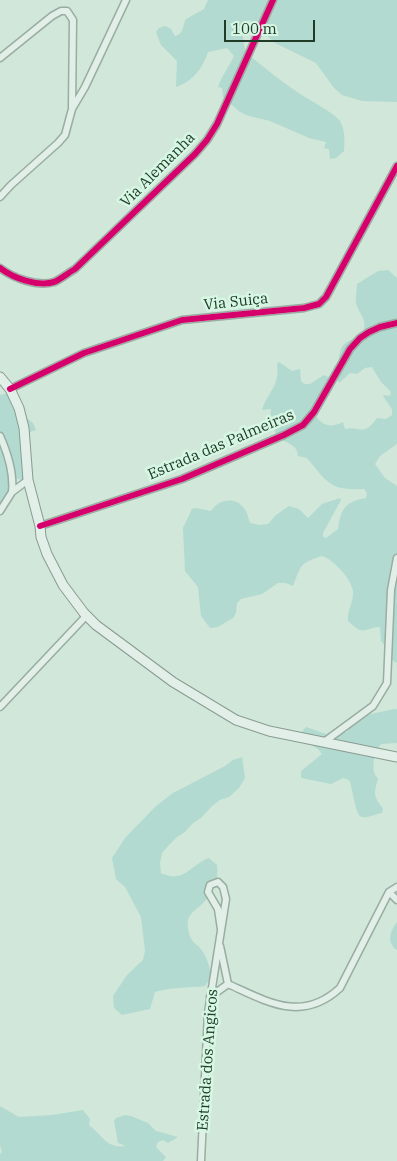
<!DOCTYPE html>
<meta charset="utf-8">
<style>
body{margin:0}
#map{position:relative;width:397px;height:1161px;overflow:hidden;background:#d0e7da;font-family:"IBM Plex Serif",serif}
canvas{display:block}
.scale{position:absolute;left:224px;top:20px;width:91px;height:22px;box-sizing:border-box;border:2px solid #203c26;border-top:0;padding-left:6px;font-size:15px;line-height:18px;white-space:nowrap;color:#203c26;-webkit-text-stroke:4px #d7f7e5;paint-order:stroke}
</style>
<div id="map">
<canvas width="397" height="1161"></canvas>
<div class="scale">100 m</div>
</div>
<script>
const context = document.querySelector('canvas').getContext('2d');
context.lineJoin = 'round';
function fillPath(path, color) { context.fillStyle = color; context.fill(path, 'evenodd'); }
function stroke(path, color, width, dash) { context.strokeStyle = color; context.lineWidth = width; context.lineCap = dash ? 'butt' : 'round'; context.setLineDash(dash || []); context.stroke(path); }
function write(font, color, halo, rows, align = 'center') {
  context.font = font + ' "IBM Plex Serif",serif'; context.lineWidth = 5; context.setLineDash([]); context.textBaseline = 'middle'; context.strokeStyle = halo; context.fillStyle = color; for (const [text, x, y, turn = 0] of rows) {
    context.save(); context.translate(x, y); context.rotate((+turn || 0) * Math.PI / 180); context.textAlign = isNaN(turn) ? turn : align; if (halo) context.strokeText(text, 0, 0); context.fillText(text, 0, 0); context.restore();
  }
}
fillPath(new Path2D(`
 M208 0H397V102L362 101 342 95 334 88 316 63 275 43 250 20 241 23 244 45 247 54C263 66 279 80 296 91 305 98 335 113 340 121 345 129 345 142 344 151L336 158 330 159 329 149 324 148 326 142 309 138 270 121 249 116 240 112 223 97 222 88 218 87C222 75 229 67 234 56L227 48 208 52C203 68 192 82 176 87L177 61 161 45 156 32 159 28 165 26 171 29 175 36C185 33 182 26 186 19L204 9Z
 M388 270 397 278V444L380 456 375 464 385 478 397 486V663L386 657 387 648 381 641 380 627C363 628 365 637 348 621 347 611 353 603 353 594 354 581 333 559 322 556 300 563 301 565 293 586L286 583H278L262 594 241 599 237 603 236 613 233 618 218 627 210 628 201 616 198 587 185 571 183 528 192 509 196 508 211 511C218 500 234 496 243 507 247 511 248 517 250 523L259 525 268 524 276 515 289 506 299 509 308 518 322 504 340 498 341 500 323 533V537L326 538 338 529C341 508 345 502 366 498L367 493 364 489C330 491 327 482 307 458L298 456C297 443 287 445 279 437 272 430 270 418 271 409L262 410C268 391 280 387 277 364L279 362 292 371 300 369 301 381 304 384H310L324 375 328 377 329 381 315 414C322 427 332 428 343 422L345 429C361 425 363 438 377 418L386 419 392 415V409L383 396 384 395 390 396 391 392 381 382 372 367 365 368 357 374 350 373 339 383 338 381C338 373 338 356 341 349 345 339 360 339 364 329 367 319 358 312 356 303 355 297 357 290 357 284L378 271Z
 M9 393 23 415 33 423 36 430 28 433 24 479 22 480 15 478 5 500 0 503V395Z
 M394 709H397V743L381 744 378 749H376L377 750C373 759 371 772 378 779 374 792 373 797 383 808L382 813C376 814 368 818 362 817 355 816 353 788 349 780L343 778 331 784 301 778V771L322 754 318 749 299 738 300 734 306 727 326 734H340L347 732 354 723 367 715Z
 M242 757 245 778 239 788 229 797 220 800 212 806 202 817 192 824 185 832 177 837 169 845 162 853 160 863 161 873C184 884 190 865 209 858L217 865C219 882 213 894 200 906 195 910 189 914 188 921 187 926 189 936 192 940 194 944 198 945 200 948 207 956 210 967 211 977L205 986C188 988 171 987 155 992L150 1009 122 1015 114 1008 113 996 127 975 143 960 145 951 141 917 125 887 116 879 112 858 125 838 156 806 173 793 225 766 233 760Z
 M397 922V950C386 943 390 931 397 922Z
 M0 1106 19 1117 52 1115 83 1110 90 1119 89 1125C103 1136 107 1149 126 1146L118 1143 114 1121 116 1118 125 1115 131 1116 148 1123 156 1131 178 1137 168 1143 163 1140 158 1142 156 1147 166 1157 163 1161H0V1154L2 1152 0 1145Z`), '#b3dad0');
const minor = new Path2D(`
 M0 58 52 16 61 11H67L73 20 72 107
 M0 197 11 185 58 143 65 135 72 109 85 87 126 0
 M0 268C13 278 37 287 54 282 61 279 68 273 75 269L195 154 207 140 217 124 273 0
 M10 389 84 353 182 320 304 308 319 304 326 297 397 166
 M0 436C8 454 14 473 12 492
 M0 511 12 492 28 480
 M40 526 182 479 284 435 303 425 314 412 350 349 360 338 369 332 380 327 397 323
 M0 707 87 615
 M324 742 373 706 387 683 391 590 397 558
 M389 892 397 900
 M220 946 228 984
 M228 984C268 1002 302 1023 340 988L389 892 397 887
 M210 997 228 984
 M201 1161 208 1013 226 899 223 887 218 882 210 885 208 892 218 909 221 929`);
const secondary = new Path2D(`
 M0 377 10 389 19 408 24 428 28 480 40 526 41 537 47 554 63 585 84 613 96 625 173 682 236 720 269 731 397 757`);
stroke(minor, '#99ada0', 9);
stroke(secondary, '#889c8f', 11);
stroke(minor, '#e2efe8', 6);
stroke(secondary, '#e2efe8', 9);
stroke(new Path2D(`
 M0 268C13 278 37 287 54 282 61 279 68 273 75 269L195 154 207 140 217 124 273 0
 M10 389 84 353 182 320 304 308 319 304 326 297 397 166
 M40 526 182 479 284 435 303 425 314 412 350 349 360 338 369 332 380 327 397 323`), '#d6006c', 6);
write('15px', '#203c26', '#d7f7e5', [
 ["Via Alemanha",158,170,-45],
 ["Via Suiça",236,302,-6],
 ["Estrada das Palmeiras",221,445,-23],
 ["Estrada dos Angicos",208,1060,-86]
]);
</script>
